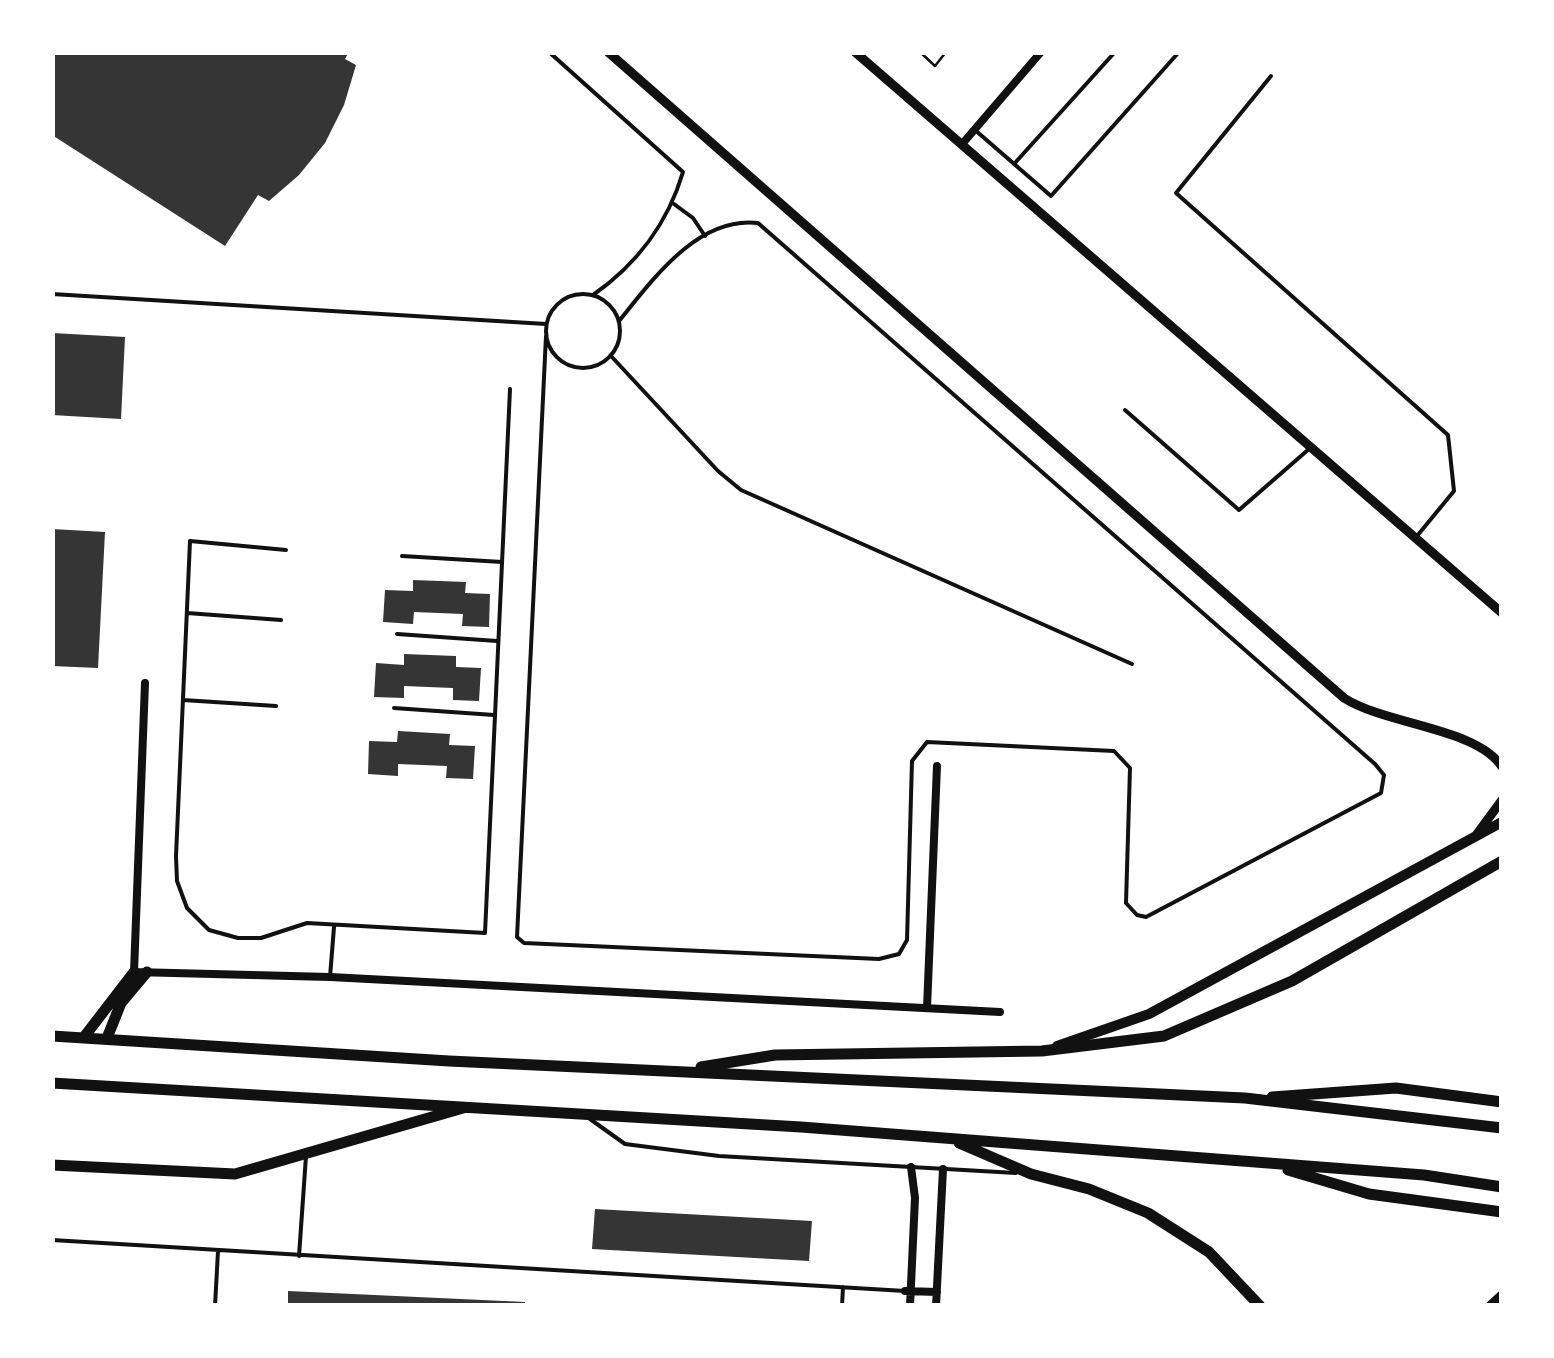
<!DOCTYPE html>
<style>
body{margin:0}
#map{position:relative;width:1554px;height:1358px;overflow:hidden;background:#fff;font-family:"Golos Text",sans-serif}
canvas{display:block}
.frame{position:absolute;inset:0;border:55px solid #fff;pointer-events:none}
</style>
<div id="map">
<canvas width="1554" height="1358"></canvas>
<div class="frame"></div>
</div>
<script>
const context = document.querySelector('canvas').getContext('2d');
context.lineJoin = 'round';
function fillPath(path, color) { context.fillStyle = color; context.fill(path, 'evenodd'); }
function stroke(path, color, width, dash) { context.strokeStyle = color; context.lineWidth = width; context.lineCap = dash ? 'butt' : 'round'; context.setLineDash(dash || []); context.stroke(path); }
fillPath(new Path2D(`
 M52 52H349L345 59 356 65 344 105 325 143 299 175 269 201 258 195 225 246 52 135Z
 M52 333 125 337 121 419 52 415Z
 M52 529 105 532 98 668 52 666Z
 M413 580 466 582 465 593 490 594 489 627 462 626 463 614 414 612 413 624 383 622 385 590 413 591Z
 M404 654 456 656V667L481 668 479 701 453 700V688L404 686V698L374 697 376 663 404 665Z
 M398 731 450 734 449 745 475 746 473 779 446 778 447 766 398 764V776L368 774 369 741 397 742Z
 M595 1209 812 1221 809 1261 592 1249Z
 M288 1291 525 1302V1306H288Z`), '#353535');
stroke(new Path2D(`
 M920 52 935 66 946 52`), '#111', 2.5);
stroke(new Path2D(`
 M549 52 683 172C668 223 636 265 593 295
 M1271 76 1176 193 1448 435 1454 491 1417 536
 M975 130 1051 196 1179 52
 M1014 164 1115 52
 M674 204 693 218 705 236
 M546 331a37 37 0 1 1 74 0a37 37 0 1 1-74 0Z
 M52 294 546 324
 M546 336 517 937 524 943 879 959 899 954 907 940 912 761 927 742 1114 751 1130 768 1126 903 1137 915 1146 917 1381 793 1384 775 1375 764 758 223C698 216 653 279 619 321
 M611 356 718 471 741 490 1132 664
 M1125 410 1239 510 1309 449
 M286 550 190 541 176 856 177 881 187 908 209 930 238 938H261L307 923 485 933 510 389
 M402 556 502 562
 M187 613 281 620
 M397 634 497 641
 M183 700 276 706
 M394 708 494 715
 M330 977 334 927
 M590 1119 625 1144 719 1156 1016 1173
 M52 1240 905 1291
 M299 1256 306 1156
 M215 1306 218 1251
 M842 1306 843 1287`), '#111', 4);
stroke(new Path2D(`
 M963 143 1041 52
 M145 683 134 972 330 977 1000 1012
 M927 1008 937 766
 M905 1291 937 1292
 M910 1306 915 1198 911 1167
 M936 1306 943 1169`), '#111', 8);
stroke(new Path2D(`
 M608 52 1344 698C1386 725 1478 728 1502 767
 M855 52 1502 613
 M1477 834 1502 800`), '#111', 9);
stroke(new Path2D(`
 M1057 1046 1149 1014 1502 822`), '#111', 10);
stroke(new Path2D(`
 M52 1036 449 1061 1245 1098 1502 1128
 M84 1037 134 972
 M107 1038 121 1003 147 972
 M701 1067 775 1055 1042 1051 1164 1036 1292 981 1502 861
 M52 1083 801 1127 1424 1175 1502 1187
 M1272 1097 1396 1088 1502 1102
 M959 1143 1031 1174 1089 1189 1148 1213 1209 1252 1260 1306
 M52 1165 235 1174 463 1108
 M1288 1170 1369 1194 1502 1212
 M1491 1306 1502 1296`), '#111', 11);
</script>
